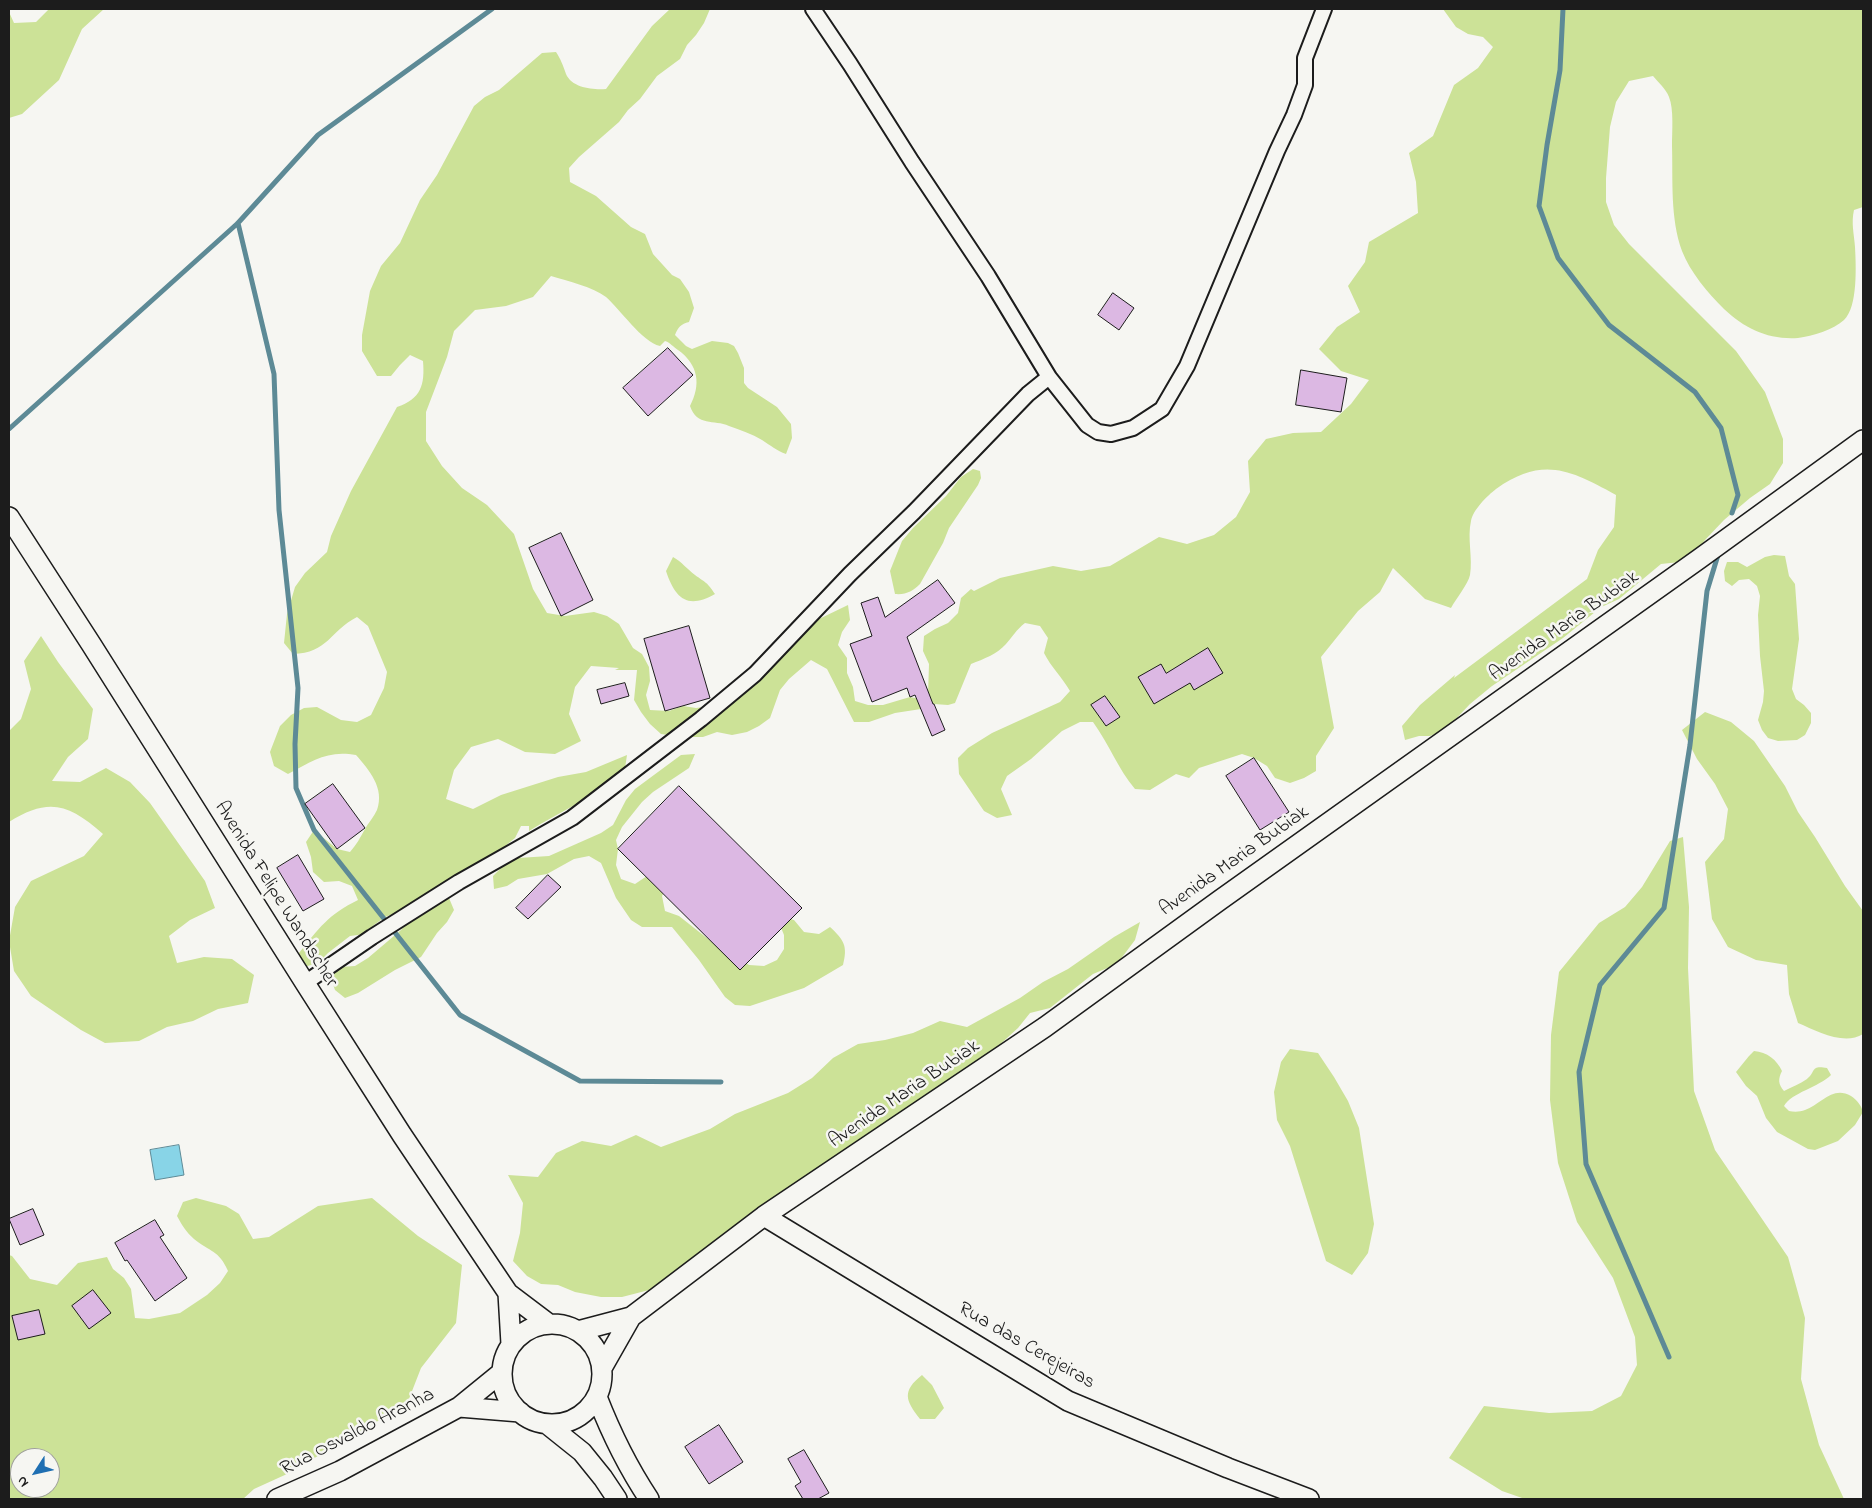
<!DOCTYPE html>
<style>
body{margin:0}
#map{position:relative;width:1872px;height:1508px;overflow:hidden;background:#f6f6f2;font-family:"Indie Flower",sans-serif}
canvas{display:block}
.frame{position:absolute;inset:0;border:10px solid #1c1c1c;pointer-events:none}
.north{position:absolute;left:10px;top:1448px;width:50px;height:50px;box-sizing:border-box;background:#f6f6f2;border:1px solid #9f9f9c;border-radius:50%;rotate:235deg;font-size:14px;font-weight:700;line-height:20px;text-align:center;color:#1c1c1c}
.north::after{content:'';display:block;margin:auto;width:18px;height:22px;background:#1f6fb2;clip-path:polygon(50% 0,100% 100%,50% 72%,0 100%)}
</style>
<div id="map">
<canvas width="1872" height="1508"></canvas>
<div class="frame"></div>
<div class="north">N</div>
</div>
<script>
const context = document.querySelector('canvas').getContext('2d');
context.lineJoin = 'round';
function fillPath(path, color) { context.fillStyle = color; context.fill(path, 'evenodd'); }
function stroke(path, color, width, dash) { context.strokeStyle = color; context.lineWidth = width; context.lineCap = dash ? 'butt' : 'round'; context.setLineDash(dash || []); context.stroke(path); }
function write(font, color, halo, rows, align = 'center') {
  context.font = font + ' "Indie Flower",sans-serif'; context.lineWidth = 5; context.setLineDash([]); context.textBaseline = 'middle'; context.strokeStyle = halo; context.fillStyle = color; for (const [text, x, y, turn = 0] of rows) {
    context.save(); context.translate(x, y); context.rotate((+turn || 0) * Math.PI / 180); context.textAlign = isNaN(turn) ? turn : align; if (halo) context.strokeText(text, 0, 0); context.fillText(text, 0, 0); context.restore();
  }
}
fillPath(new Path2D(`
 M49 9H104L82 29 59 80 22 114 9 118V12L14 23 36 22Z
 M670 9H710L704 23 696 35 687 45 680 59 657 76 640 99 628 110 619 122 579 157 569 168 570 182 596 196 631 227 645 234 653 254 672 275 680 279 689 292 694 308 689 322C681 324 678 327 675 335L686 346 692 349 712 341 728 343 734 346 738 353 744 368V383L748 388 777 407 791 424 792 438 786 454C777 451 770 445 762 440 752 434 740 430 729 426 714 419 697 427 690 406 701 385 699 365 678 350 673 347 671 343 665 341L660 346C642 342 620 309 606 297 593 287 568 281 551 276L533 297 506 306 475 310 454 331 447 357 426 412V441L442 466 462 488 487 505 514 534 533 589 547 613 565 616 594 612 607 616 619 624 633 648 642 654 649 667 650 681 646 695 650 710 669 711 683 706 696 708 711 706 675 736 661 734 650 724 641 712 634 700 637 670H615L619 668 591 666 575 687 569 714 581 741 555 754 525 752 498 739 471 747 454 770 446 799 473 809 501 795 558 777 586 772 627 755 624 775C594 797 561 811 529 831V826H521L515 838 482 865 470 872 456 874 447 885 412 907 385 917 374 925 365 934 350 936 328 953 318 963 304 967 298 958 299 953C319 928 329 914 358 900L352 886 339 881 324 882 313 872 311 857 306 842 314 830 337 849 350 852C357 844 360 838 365 829 368 823 374 817 377 810 385 788 369 770 356 755 327 750 313 761 288 774L274 766 270 752 280 726 291 715 304 708 317 707 341 720 357 722 371 715 384 688 387 672 368 626 357 617C330 631 328 653 293 654L284 643 287 614 295 587 305 573 327 552 331 536 351 491 397 407C421 399 425 385 423 361L410 355 400 365 391 376H377L362 351V335L370 291 381 266 400 243 420 200 437 175 474 106 485 97 499 90 542 53 556 52C561 60 563 65 566 74 572 88 593 90 606 89L652 26Z
 M1443 9H1863V207L1854 210C1851 223 1854 234 1855 247 1856 265 1858 307 1844 320 1833 330 1813 336 1798 338 1769 340 1745 329 1724 309 1708 293 1690 272 1682 251 1670 218 1673 180 1672 146 1672 132 1674 109 1669 97 1666 89 1658 82 1653 76L1629 81 1616 102 1610 127 1606 178V202L1614 225 1629 244 1736 351 1765 392 1783 439V463L1770 484 1750 498 1724 520 1705 540 1689 561 1661 564 1619 599 1586 614 1595 612 1563 638 1492 686 1470 704 1451 724 1442 731 1430 736H1419L1405 740 1402 726 1420 705 1455 675 1454 678 1587 579 1598 550 1614 527 1616 495C1570 470 1543 456 1496 489 1487 496 1473 510 1471 521 1467 538 1473 558 1470 575 1468 584 1456 599 1451 608L1425 599 1393 568 1380 592 1358 611 1321 657 1334 728 1316 756V771L1304 778 1290 783 1275 778 1267 766 1254 758 1242 754 1199 768 1189 778 1176 774 1150 790 1135 789C1118 769 1109 744 1093 722H1080L1062 731 1031 759 1007 776 1001 789 1012 815 997 818 984 811 959 774 958 758 968 748 992 733 1060 702 1070 691C1062 677 1051 667 1044 653L1048 638 1040 626 1025 623C1015 631 1014 635 1006 644 997 654 984 659 971 664L955 703 948 705 934 704 921 709 895 713 869 722H854L827 669 811 660 789 679 780 690 770 718 759 726 747 732 732 735 717 732 703 737H689L749 689 786 651 796 636 819 619 848 605 850 620 842 632 838 645 847 658V673L853 687 855 701 868 705H883L910 697 915 698 928 695 929 664 923 651 924 636 935 629 948 623 958 613 961 598 971 589 974 591 1000 578 1053 566 1081 571 1110 566 1159 537 1187 544 1214 535 1236 517 1250 492 1248 461 1266 439 1293 433 1321 432 1351 404 1369 380 1341 371 1319 349 1337 327 1360 312 1348 286 1365 262 1369 242 1418 213 1416 182 1409 153 1433 136 1454 85 1478 68 1493 47 1483 37 1468 34 1456 27Z
 M973 469 980 471 981 478 978 485 949 528 943 543 920 584C913 591 906 595 895 594L890 571 902 541 913 528 946 496 961 477Z
 M1774 555 1785 556 1789 576 1795 584 1799 639 1792 689 1796 699 1804 705 1811 713V723L1805 735 1797 740 1778 741 1768 738 1762 730 1758 720 1763 702 1764 691 1760 656 1758 615 1760 596 1757 586 1749 579 1739 580 1732 586 1725 581 1724 571 1727 562H1738L1747 567 1765 557Z
 M673 557C682 562 687 569 695 575 706 583 707 582 715 594 687 610 675 598 666 571Z
 M41 636 58 662 93 709 88 739 68 757 52 781 80 782 106 768 130 782 150 803 205 881 215 908 190 920 169 936 177 963 204 957 232 959 254 975 248 1003 218 1009 193 1021 167 1027 139 1041 105 1043 81 1030 31 996 14 971 9 941 15 907 31 881 84 856 103 834C69 804 49 797 9 822V731L21 719 31 689 24 661Z
 M1705 712 1731 722 1754 741 1785 786 1798 812 1815 837 1845 886 1863 911V1034C1844 1046 1817 1031 1798 1023L1789 994 1787 965 1756 960 1728 947 1712 919 1705 862 1724 839 1728 809 1715 784 1697 759 1682 730Z
 M695 754 689 768 653 792 642 802 622 827 616 840 618 849 616 865 621 879 635 884 659 868 668 884 662 896 665 911 679 916 722 950 737 957 749 965 764 966 777 960 784 949V935L776 915 794 920 804 932 819 934 830 927C844 940 848 946 843 965L804 988 750 1006 735 1005 725 997 699 960 672 927H642L631 920 616 898 601 863 589 856 574 859 547 874 518 879 507 886 494 889 493 876 504 865 518 858 549 856 601 833 613 825 626 800 635 789 681 755Z
 M1683 837 1689 907 1688 968 1694 1091 1715 1150 1788 1257 1805 1318 1801 1379 1819 1445 1844 1499H1525L1502 1491 1449 1458 1484 1406 1549 1413 1592 1411 1621 1396 1637 1365 1635 1337 1613 1278 1577 1222 1558 1163 1550 1100 1551 1035 1559 972 1599 923 1625 907 1642 887 1670 841Z
 M449 898 454 910 447 922 437 933 421 957 395 970 358 993 345 998 335 990 330 976 340 967 355 966 368 958 401 930 411 918 433 902Z
 M1140 922 1135 940 1117 964 1093 974 1050 1008 1030 1013 1018 1028 974 1068 955 1075 934 1094 856 1145 830 1159 811 1177 665 1278 653 1289 622 1297H601L575 1292 558 1285 541 1284 527 1276 513 1261 520 1233 523 1203 508 1175 538 1177 556 1153 582 1141 611 1146 636 1135 661 1147 710 1129 735 1114 788 1093 812 1078 833 1058 858 1044 885 1040 913 1033 940 1021 967 1027 1020 998 1043 982 1068 969 1114 937Z
 M1290 1049 1318 1053 1334 1077 1348 1101 1359 1128 1374 1224 1368 1253 1352 1275 1326 1261 1290 1146 1277 1120 1274 1092 1281 1062Z
 M1754 1051C1767 1052 1777 1060 1782 1071 1778 1079 1778 1084 1784 1091 1791 1087 1800 1084 1807 1079 1816 1072 1810 1065 1827 1068L1831 1075C1819 1087 1791 1093 1784 1106L1789 1111C1794 1112 1800 1112 1805 1110 1821 1104 1833 1085 1851 1096 1857 1100 1861 1105 1863 1112L1855 1125 1838 1141 1815 1150 1808 1149 1777 1132 1766 1118 1757 1096 1746 1086 1736 1072 1749 1056Z
 M196 1198 226 1206 239 1214 253 1239 269 1237 318 1206 372 1198 418 1236 462 1265 456 1323 421 1368 407 1404 287 1474 254 1489 243 1499H9V1255L12 1256 30 1279 57 1285 78 1263 107 1257 113 1269 124 1278 131 1289 135 1318 149 1319 180 1313 207 1295 220 1283 228 1271C219 1250 210 1252 194 1239 186 1232 182 1225 177 1216L183 1202ZM20 1458H50V1488H20Z
 M922 1375 932 1385 944 1408 935 1419H920C905 1400 902 1391 922 1375Z`), '#cce297');
const water = new Path2D(`
 M179 1145 184 1175 155 1180 150 1150Z`);
fillPath(water, '#88d4e7');
stroke(water, '#5d8a96', 1);
stroke(new Path2D(`
 M1563 9 1560 70 1547 145 1539 206 1558 258 1609 325 1695 392 1721 428 1738 495 1732 513
 M238 223 274 374 279 510 298 688 295 744 296 788 314 830 460 1015 580 1081 721 1082
 M9 429 238 223 318 135 492 9
 M1669 1357 1586 1164 1579 1072 1600 985 1664 908 1690 745 1707 591 1718 555`), '#5d8a96', 5);
const building = new Path2D(`
 M1113 293 1134 308 1119 330 1098 315Z
 M668 348 693 375 648 416 623 388Z
 M1301 370 1347 378 1341 412 1296 405Z
 M561 533 593 600 561 616 529 548Z
 M938 580 955 603 907 637 933 704H934L945 730 932 736 915 695 910 697 907 688 872 702 850 644 872 636 861 603 878 597 885 617Z
 M689 626 710 698 665 711 644 639Z
 M1208 648 1223 673 1194 690 1190 683 1154 704 1138 677 1161 664 1166 673Z
 M625 683 629 696 601 704 597 690Z
 M1105 696 1120 717 1106 726 1091 705Z
 M1254 758 1289 812 1260 830 1226 776Z
 M333 784 365 828 337 849 305 804Z
 M679 786 802 908 740 970 618 849Z
 M298 855 324 899 303 911 277 868Z
 M548 875 561 887 528 919 516 908Z
 M33 1209 44 1235 20 1245 9 1219Z
 M155 1220 164 1235 160 1237 187 1278 155 1301 127 1260 125 1261 115 1243Z
 M93 1290 111 1313 89 1329 72 1306Z
 M39 1310 45 1334 18 1340 12 1316Z
 M719 1425 743 1462 709 1484 685 1447Z
 M804 1450 829 1493 818 1499H803L795 1486 801 1482 788 1459Z`);
fillPath(building, '#dcb8e3');
stroke(building, '#1c1c1c', 1);
const street = new Path2D(`
 M1049 377 1087 425 1098 432 1111 434 1133 428 1162 409 1187 366 1277 151 1294 115 1305 85V58L1324 9
 M305 983 372 937 459 882 572 818 701 719 755 674 850 574 914 512 1028 394 1049 377 988 276 912 162 850 64 813 9`);
const secondary = new Path2D(`
 M9 517 91 644 305 983 402 1135 508 1293 549 1324
 M764 1216 1068 1401 1228 1468 1309 1499
 M508 1293 511 1344
 M502 1374a50 50 0 1 1 100 0a50 50 0 1 1-100 0Z
 M578 1331 631 1317 764 1216 1045 1027 1220 900 1699 559 1863 440
 M602 1368 631 1317
 M597 1397C611 1433 627 1466 649 1499
 M459 1407 520 1412
 M547 1424 582 1452 603 1478 617 1499
 M277 1499 340 1471 459 1407 502 1372`);
stroke(street, '#1c1c1c', 18);
stroke(secondary, '#1c1c1c', 22);
stroke(street, '#f6f6f2', 14);
stroke(secondary, '#f6f6f2', 19);
write('20px', '#1c1c1c', '#f6f6f2', [
 ["Avenida Maria Bubiak",1565,627,-35],
 ["Avenida Maria Bubiak",1235,862,-35],
 ["Avenida Felipe Wandscher",275,895,58],
 ["Avenida Maria Bubiak",905,1095,-34],
 ["Rua das Cerejeiras",1026,1347,30],
 ["Rua Osvaldo Aranha",358,1433,-27]
]);
</script>
